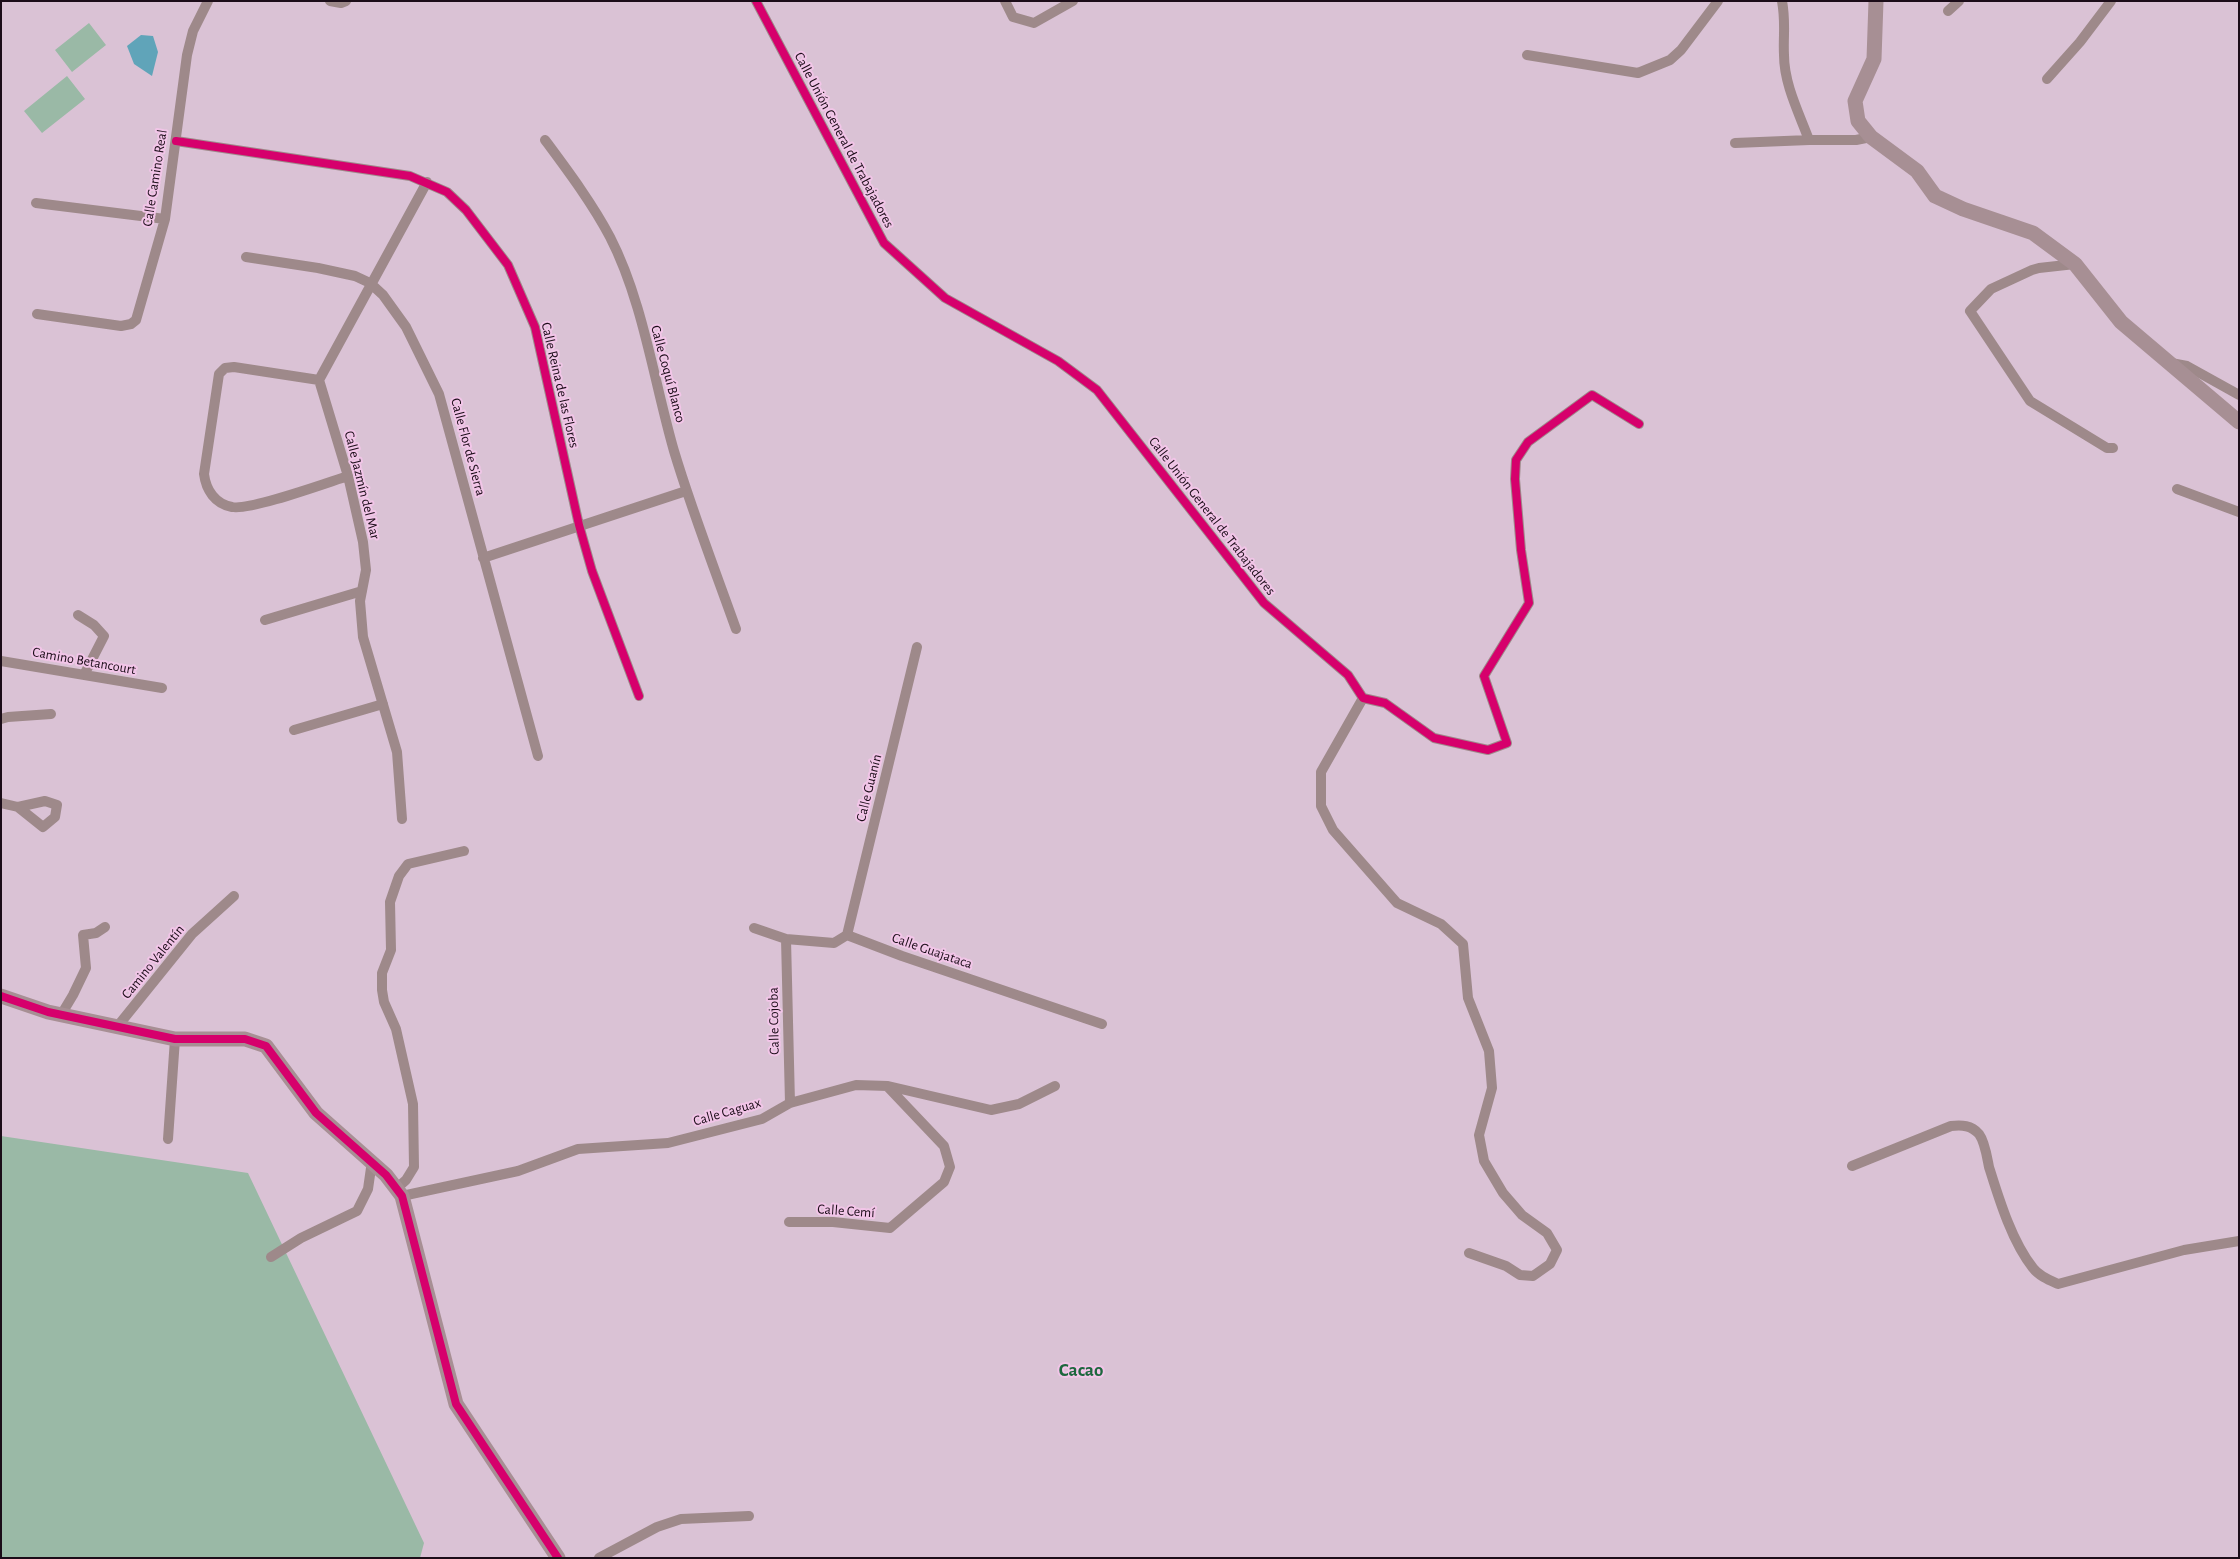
<!DOCTYPE html>
<meta charset="utf-8">
<style>
body{margin:0}
#map{position:relative;width:2240px;height:1559px;overflow:hidden;background:#dac2d5;font-family:"Alegreya Sans",sans-serif}
canvas{display:block}
.frame{position:absolute;inset:0;border:2px solid #1b0c18;pointer-events:none}
</style>
<div id="map">
<canvas width="2240" height="1559"></canvas>
<div class="frame"></div>
</div>
<script>
const context = document.querySelector('canvas').getContext('2d');
context.lineJoin = 'round';
function fillPath(path, color) { context.fillStyle = color; context.fill(path, 'evenodd'); }
function stroke(path, color, width, dash) { context.strokeStyle = color; context.lineWidth = width; context.lineCap = dash ? 'butt' : 'round'; context.setLineDash(dash || []); context.stroke(path); }
function write(font, color, halo, rows, align = 'center') {
  context.font = font + ' "Alegreya Sans",sans-serif'; context.lineWidth = 4; context.setLineDash([]); context.textBaseline = 'middle'; context.strokeStyle = halo; context.fillStyle = color; for (const [text, x, y, turn = 0] of rows) {
    context.save(); context.translate(x, y); context.rotate((+turn || 0) * Math.PI / 180); context.textAlign = isNaN(turn) ? turn : align; if (halo) context.strokeText(text, 0, 0); context.fillText(text, 0, 0); context.restore();
  }
}
fillPath(new Path2D(`
 M89 23 106 45 72 72 55 50Z
 M67 76 85 99 42 133 24 111Z
 M1 1136 248 1173 424 1543 420 1558H1Z`), '#9ab9a6');
fillPath(new Path2D(`
 M141 35 153 36 158 52 152 76 134 64 127 46Z`), '#60a4b9');
stroke(new Path2D(`
 M330 1 341 3 346 1
 M756 1 884 243 945 298 1058 361 1097 390 1264 603 1348 675 1363 698 1385 703 1434 738 1488 750 1507 743 1484 676 1529 603 1521 550 1515 479 1516 460 1528 442 1592 395 1639 424
 M1005 1 1013 17 1034 23 1073 1
 M1782 1C1786 23 1783 35 1784 55 1784 84 1799 113 1809 140H1856L1871 137
 M1948 11 1959 1
 M1527 55 1638 73 1670 60 1681 50 1718 1
 M2047 79 2080 42 2111 1
 M545 140C568 171 592 203 610 237 643 301 654 382 674 451 692 511 715 570 736 629
 M176 141 410 176 447 192 466 210 508 265 535 327 579 525 592 571 639 696
 M1735 143 1809 140
 M36 203 165 219
 M246 257 318 268 355 276 370 283 383 295 406 327 439 394 538 756
 M2075 264 2039 268 2032 270 1991 289 1970 311 2030 401 2107 448H2113
 M37 314 121 326 131 324 136 320 165 219 187 55 193 31 208 1
 M2171 363 2187 366 2239 395
 M319 380 234 367 225 368 219 374 204 474C206 490 215 504 232 507 249 511 326 483 348 476
 M2177 489 2239 512
 M483 558 686 491
 M78 615 94 625 104 636 84 675
 M265 620 362 591
 M1 661 162 688
 M1363 698 1321 772V806L1333 830 1397 903 1441 924 1463 944 1468 998 1489 1051 1492 1088 1479 1135 1484 1161 1503 1193 1522 1215 1547 1233 1557 1250 1550 1264 1533 1276 1520 1275 1506 1266 1469 1253
 M1 719 8 717 51 714
 M294 730 383 704
 M1 803 18 807 43 827 55 817 57 805 45 801 18 807
 M402 819 397 752 363 637 360 601 366 570 363 542 348 476 319 380 427 182
 M754 928 786 939 834 943 847 935 902 956 1102 1024
 M847 935 917 647
 M786 939 790 1103
 M61 1015 73 995 86 968 83 935 96 933 105 927
 M117 1027 192 934 234 896
 M168 1139 175 1039
 M1852 1166 1951 1126C1962 1125 1971 1125 1979 1134 1985 1142 1987 1157 1989 1167 1999 1199 2012 1242 2033 1268 2039 1276 2049 1280 2058 1284L2184 1250 2239 1241
 M397 1188 406 1180 414 1167 413 1104 396 1029 384 1002 382 990V973L391 950 390 902 399 876 408 864 464 851
 M402 1196 518 1171 578 1149 668 1143 762 1119 790 1103 856 1085 888 1086 991 1110 1019 1104 1055 1086
 M789 1222H833L890 1228 944 1182 950 1167 944 1146 888 1087
 M271 1257 301 1238 357 1211 368 1189 372 1161
 M599 1558 657 1527 681 1519 749 1516`), '#9e898a', 10);
stroke(new Path2D(`
 M1876 1 1874 59 1855 101 1858 121 1871 137 1917 171 1935 196 1963 209 2033 233 2075 264 2121 322 2239 422
 M1 996 48 1012 175 1039H245L266 1046 316 1113 386 1175 402 1196 456 1404 558 1558`), '#a78f94', 15);
stroke(new Path2D(`
 M756 1 884 243 945 298 1058 361 1097 390 1264 603 1348 675 1363 698 1385 703 1434 738 1488 750 1507 743 1484 676 1529 603 1521 550 1515 479 1516 460 1528 442 1592 395 1639 424
 M176 141 410 176 447 192 466 210 508 265 535 327 579 525 592 571 639 696
 M1 996 48 1012 175 1039H245L266 1046 316 1113 386 1175 402 1196 456 1404 558 1558`), '#d6006c', 8);
write('14px', '#1b0c18', '#f2c5e8', [
 ["Calle Unión General de Trabajadores",844,140,62],
 ["Calle Camino Real",155,178,-81],
 ["Calle Coquí Blanco",668,374,75],
 ["Calle Reina de las Flores",560,385,77],
 ["Calle Flor de Sierra",468,447,75],
 ["Calle Jazmín del Mar",362,485,76],
 ["Calle Unión General de Trabajadores",1212,516,52],
 ["Camino Betancourt",84,661,10],
 ["Calle Guanín",869,788,-76],
 ["Calle Guajataca",932,951,19],
 ["Camino Valentín",153,962,-51],
 ["Calle Cojoba",774,1021,-91],
 ["Calle Caguax",727,1112,-16],
 ["Calle Cemí",846,1211,4]
]);
write('bold 19px', '#1c673d', '#f2c5e8', [
 ["Cacao",1081,1370]
]);
</script>
